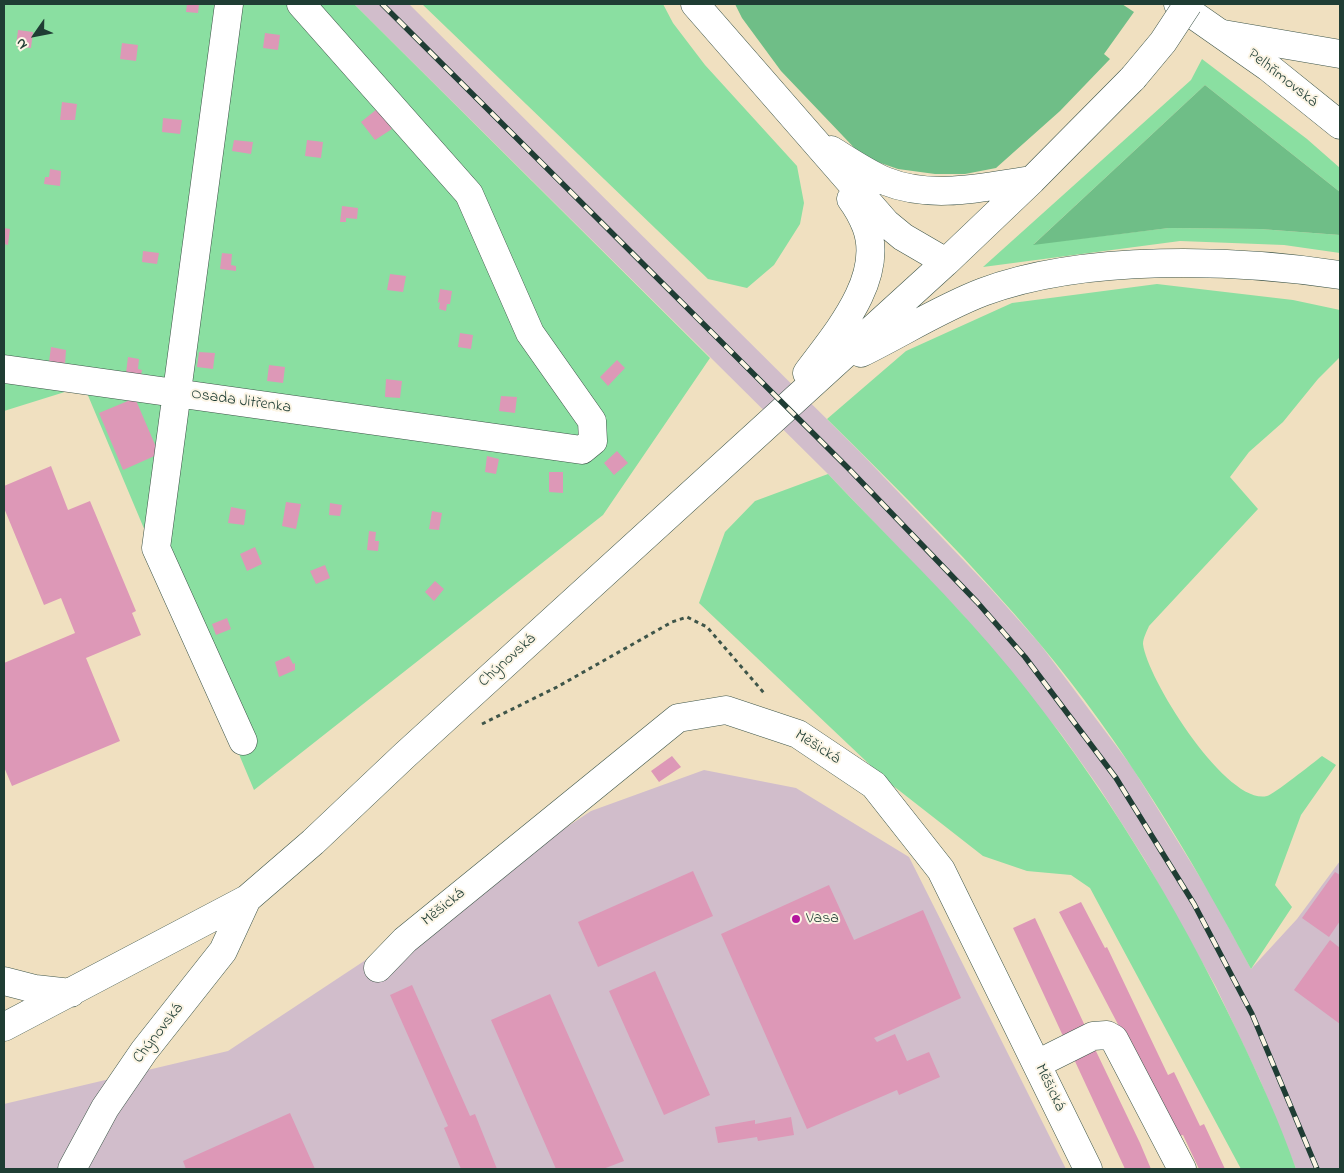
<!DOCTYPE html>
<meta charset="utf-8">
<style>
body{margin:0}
#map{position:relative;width:1344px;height:1173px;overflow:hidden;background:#f0e0c0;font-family:"Indie Flower",sans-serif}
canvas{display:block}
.frame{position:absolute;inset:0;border:5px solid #1f3d34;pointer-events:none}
.north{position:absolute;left:10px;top:10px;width:50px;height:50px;-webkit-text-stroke:4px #fcf5e5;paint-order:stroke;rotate:237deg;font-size:14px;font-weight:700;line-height:20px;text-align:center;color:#1f3d34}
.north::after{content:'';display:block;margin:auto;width:18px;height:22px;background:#1f3d34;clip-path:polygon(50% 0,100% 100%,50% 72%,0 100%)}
</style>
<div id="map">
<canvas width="1344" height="1173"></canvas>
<div class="frame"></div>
<div class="north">N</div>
</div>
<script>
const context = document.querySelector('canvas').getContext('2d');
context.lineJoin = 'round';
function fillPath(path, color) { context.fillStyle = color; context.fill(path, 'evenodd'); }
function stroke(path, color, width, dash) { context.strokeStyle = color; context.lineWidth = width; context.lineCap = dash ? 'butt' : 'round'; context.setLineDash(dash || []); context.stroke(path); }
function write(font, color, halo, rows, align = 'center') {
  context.font = font + ' "Indie Flower",sans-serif'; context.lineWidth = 4; context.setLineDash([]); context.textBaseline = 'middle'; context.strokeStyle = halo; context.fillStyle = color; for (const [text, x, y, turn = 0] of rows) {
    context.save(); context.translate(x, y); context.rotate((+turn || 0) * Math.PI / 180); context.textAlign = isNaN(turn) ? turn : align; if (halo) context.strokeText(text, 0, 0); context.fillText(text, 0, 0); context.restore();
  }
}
fillPath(new Path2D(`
 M354 4H409L860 452 991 589 1040 644 1132 767 1214 900 1251 969 1297 919 1340 861V1169H1296L1260 1080 1216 987 1145 860 1100 789 1061 734 963 615 828 474Z
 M704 770 796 788 909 857 1066 1169H4V1104L228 1051 591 811Z`), '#d1bdcb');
fillPath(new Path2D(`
 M4 4H354L710 358 603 515 254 790 84 386 4 411Z
 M422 4H663L673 23 705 65 797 166 804 203 800 224 774 265 747 288 708 279Z
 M1202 59 1307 139 1340 168V192L1205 85 1034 244 1169 228 1260 229 1340 235V253L1284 245 1180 241 983 267 1191 80Z
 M1157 284 1293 300 1340 310V357L1318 379 1283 422 1249 452 1230 477 1258 509 1149 626C1147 631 1143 638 1143 644 1147 679 1227 806 1267 796 1273 795 1313 763 1322 756L1336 765 1301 815 1275 885 1292 907 1251 969C1190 855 1123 743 1040 644 974 565 900 491 827 419L906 351 1012 303Z
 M828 474C889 539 955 601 1011 670 1101 781 1176 903 1238 1033 1259 1077 1280 1123 1296 1169H1241L1090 888 1071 875 1027 871 983 856 887 781 699 603 725 532 755 501Z`), '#8adfa1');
fillPath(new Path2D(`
 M735 4H1122L1134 12 1104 54 1110 59 1060 111 996 168 965 174H935L898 169 863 157 781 71 742 18Z
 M1205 85 1340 192V235L1260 229 1169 228 1033 245Z`), '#6fbe87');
fillPath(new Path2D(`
 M187 4H199L198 13 186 12Z
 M18 30 33 32 31 48 16 46Z
 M265 33 280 35 278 50 263 48Z
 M122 43 138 45 136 61 120 59Z
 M62 102 77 104 75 120H60Z
 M377 109 392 129 375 140 361 122Z
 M163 118 182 120 180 134 162 132Z
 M234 140 253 142 251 154 232 151Z
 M307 140 323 142 321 158 305 156Z
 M50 169 61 171 60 186 44 184 45 177H49Z
 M342 206 358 208 357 219 346 218V222H340Z
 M4 228 10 229 8 245 4 244Z
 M143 251 159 253 157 264 142 262Z
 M222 253 232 254 231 265 236 266V271L220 269Z
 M390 274 406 276 403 292 387 290Z
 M440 289 452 291 450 304H447L446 311 439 309 440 302 438 303Z
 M460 333 473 335 471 349 458 347Z
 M51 347 66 350 65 364 49 362Z
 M199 352 215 353 213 369 197 367Z
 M128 357 139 359 138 369 142 370 141 375 126 373Z
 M617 360 625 368 608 386 600 377Z
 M269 365 285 367 283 383 267 381Z
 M386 379 402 381 400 398 385 397Z
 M501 396 517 397 515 413 499 411Z
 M135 398 159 454 123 470 99 413Z
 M617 451 628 463 614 475 604 463Z
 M487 456 499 459 496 474 485 472Z
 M51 466 68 510 90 501 136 611 132 613 141 635 86 658 120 741 12 786 4 767V663L75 633 61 598 44 605 4 508V486Z
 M549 472H563V493L549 492Z
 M286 502 301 504 296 529 282 526Z
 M330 503 342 505 340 516 329 515Z
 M231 507 246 510 244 525 228 523Z
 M432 511 442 513 439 530 429 529Z
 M369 531 376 532 375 541H379L378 551 367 550Z
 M255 547 262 564 247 571 240 554Z
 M325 565 330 578 316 584 310 571Z
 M435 581 444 589 434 601 425 592Z
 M227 618 231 629 216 635 212 624Z
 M289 656 293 664 295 663V670L279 677 275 662Z
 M672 756 681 767 659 782 651 771Z
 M693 871 713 916 598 967 578 922Z
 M1335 872 1340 875V921L1329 937 1302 918Z
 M829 885 854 940 923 910 961 998 874 1038 877 1042 895 1034 907 1061 929 1052 940 1077 899 1095 897 1090 807 1129 721 934Z
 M1081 902 1105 948 1107 947 1168 1075 1174 1072 1200 1126 1204 1124 1225 1169H1199L1183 1135 1179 1136 1153 1084 1122 1032 1059 912Z
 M1035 918 1085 1026 1063 1036 1013 928Z
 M1330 940 1340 948V1024L1294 990Z
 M655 971 710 1095 664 1115 609 991Z
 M412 985 470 1116 475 1114 497 1169H461L444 1128 448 1126 390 995Z
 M550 994 624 1161 603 1169H556L491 1020Z
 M1094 1047 1140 1143 1151 1169H1125L1073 1057Z
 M290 1113 315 1169H186L183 1161Z
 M791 1117 794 1135 758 1141 757 1137 718 1143 715 1127 755 1120V1124Z`), '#dd98b7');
const minor = new Path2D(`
 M229 4 156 548 243 741
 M1223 34 1340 54
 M4 369 582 450 593 441 592 421 530 333 469 194 301 4
 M378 968 405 940 678 718 726 710 798 734 874 785 941 870 1088 1169
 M1037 1064 1093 1036 1107 1035 1114 1039 1182 1169`);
const major = new Path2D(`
 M695 4 886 223 903 237 946 262
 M1178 4 1268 67 1340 125
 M831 150C849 161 866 173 885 181 932 200 984 187 1032 180
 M861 353C902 333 941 308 983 292 1085 254 1235 259 1340 275
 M807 373C835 335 886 278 866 226 862 216 857 207 851 199
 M4 981 35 989 71 993
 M4 1027 247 899 313 842 405 755 946 262 1032 180 1133 78
 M72 1169 105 1108 144 1051 223 951 247 899`);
stroke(minor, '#3e5549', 29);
stroke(major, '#3e5549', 29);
stroke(new Path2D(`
 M482 724 557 687 672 622 687 617 707 627 764 693`), '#3e5549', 3, [4, 4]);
stroke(minor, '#fff', 28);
stroke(major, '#fff', 28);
const rail = new Path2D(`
 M382 4 850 470 977 602 1025 657 1116 778 1194 904 1252 1014 1317 1169`);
stroke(rail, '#1f3d34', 5.5);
stroke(rail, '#fcf5e5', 4, [11]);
const majorBridge = new Path2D(`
 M1133 78 1163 42 1188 4`);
stroke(majorBridge, '#3e5549', 29, []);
stroke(majorBridge, '#fff', 28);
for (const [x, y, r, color] of [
 [796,919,5,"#b5179e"]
]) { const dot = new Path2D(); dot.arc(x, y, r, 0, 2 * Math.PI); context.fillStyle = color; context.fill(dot); stroke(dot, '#fcf5e5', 2); }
write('16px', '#1f3d34', '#fcf5e5', [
 ["Pelhřimovská",1282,79,38],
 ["Osada Jitřenka",241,402,8],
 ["Chýnovská",508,661,-42],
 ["Měšická",817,748,32],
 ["Měšická",444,908,-39],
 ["Chýnovská",159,1034,-52],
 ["Měšická",1049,1088,64]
]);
write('16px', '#1f3d34', '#fcf5e5', [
 ["Vasa",806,919]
], 'left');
</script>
